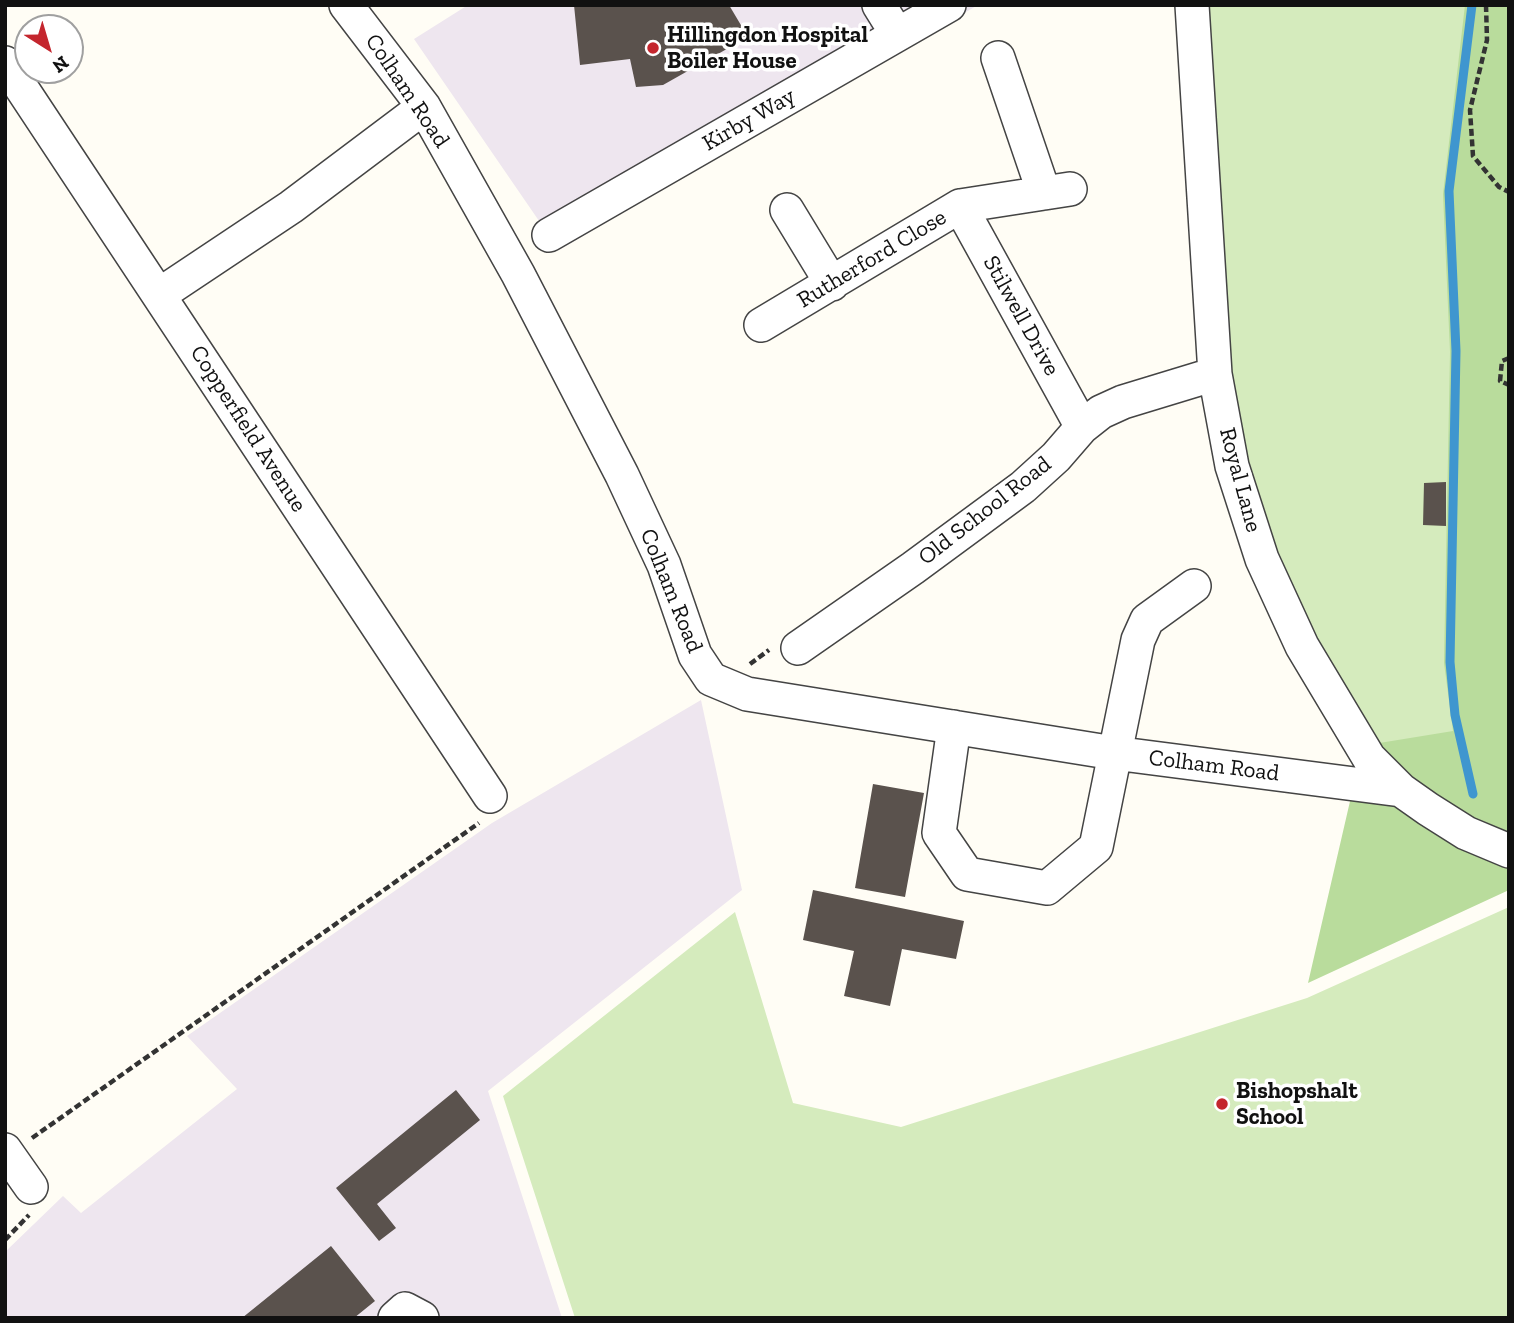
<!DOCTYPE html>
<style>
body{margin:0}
#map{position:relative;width:1514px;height:1323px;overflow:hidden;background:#fffdf5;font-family:"Zilla Slab",serif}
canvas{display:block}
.frame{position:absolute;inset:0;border:7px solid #111;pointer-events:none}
.north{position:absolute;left:14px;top:14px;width:70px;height:70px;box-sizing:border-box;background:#fff;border:2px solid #a0a0a0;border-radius:50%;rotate:143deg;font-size:19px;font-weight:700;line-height:28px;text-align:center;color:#111}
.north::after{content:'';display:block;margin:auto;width:24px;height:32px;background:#c4262e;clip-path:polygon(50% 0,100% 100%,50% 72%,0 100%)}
</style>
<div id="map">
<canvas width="1514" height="1323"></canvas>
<div class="frame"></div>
<div class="north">N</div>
</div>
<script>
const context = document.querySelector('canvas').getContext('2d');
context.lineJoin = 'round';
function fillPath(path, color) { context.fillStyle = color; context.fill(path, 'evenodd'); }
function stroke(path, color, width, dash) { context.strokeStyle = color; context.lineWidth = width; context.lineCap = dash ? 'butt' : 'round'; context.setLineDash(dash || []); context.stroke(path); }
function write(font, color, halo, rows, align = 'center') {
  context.font = font + ' "Zilla Slab",serif'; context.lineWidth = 7; context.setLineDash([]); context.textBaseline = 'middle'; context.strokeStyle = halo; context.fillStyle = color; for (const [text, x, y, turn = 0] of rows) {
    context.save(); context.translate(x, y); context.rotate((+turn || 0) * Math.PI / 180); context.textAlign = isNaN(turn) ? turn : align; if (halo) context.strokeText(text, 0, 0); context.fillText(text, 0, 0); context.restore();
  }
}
fillPath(new Path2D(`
 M468 5H978L559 250 414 39Z
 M701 700 742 890 488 1091 562 1318H5V1252L63 1196 81 1213 237 1089 187 1036 492 823Z`), '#eee6ef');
fillPath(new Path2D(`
 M1206 5H1509V782L1361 746 1232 466Z
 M1509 907V1318H575L503 1096 735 912 793 1103 901 1127 1307 998Z`), '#d5ebbd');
fillPath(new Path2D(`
 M1465 5H1509V890L1308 983 1357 771 1361 746 1453 731 1444 663 1450 352 1443 194Z`), '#b9dc9c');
stroke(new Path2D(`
 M1472 5 1449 191 1456 351 1450 662 1455 715 1473 794`), '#3f96cf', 9);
fillPath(new Path2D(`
 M574 5H729L748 37 663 85 636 87 630 59 580 65Z
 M1446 482V526L1423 525 1424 483Z
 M873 784 924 793 905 897 855 888Z
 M813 890 964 921 956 959 902 949 890 1006 844 996 854 951 803 940Z
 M456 1090 480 1120 377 1204 396 1228 379 1241 336 1188Z
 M331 1246 375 1301 354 1318H242Z`), '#5a524d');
const minor = new Path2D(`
 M346 5 424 107 518 274 622 475 664 565 695 655 711 679 747 694 1114 753 1401 790
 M879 5 897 34
 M1192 5 1215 374 1232 466 1262 559 1302 646 1369 758 1401 790 1428 809 1466 833 1509 851
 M998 58 1044 193
 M5 63 490 796
 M960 206 1082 427
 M787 210 832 284
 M549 235 949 5
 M159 295 291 207 424 107
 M761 325 960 206 1070 189
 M798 648 913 568 1023 487 1056 457 1082 427 1101 412 1123 402 1215 374
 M954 727 939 833 967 874 1047 888 1096 847 1138 640 1147 620 1194 586
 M5 1150 31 1187
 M395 1318 405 1309 422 1318`);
stroke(minor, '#444', 36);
stroke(new Path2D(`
 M1486 5 1487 40 1470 110 1473 156 1499 187 1509 192
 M1509 358 1502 361 1500 381 1509 385
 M750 664 769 650
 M32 1138 479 823
 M5 1240 29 1215`), '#333', 4.5, [7, 3.5]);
stroke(minor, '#fff', 33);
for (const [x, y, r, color] of [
 [653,48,7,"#c4262e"],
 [1222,1104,7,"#c4262e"]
]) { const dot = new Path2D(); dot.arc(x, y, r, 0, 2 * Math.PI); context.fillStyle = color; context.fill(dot); stroke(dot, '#fff', 2.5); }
write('bold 23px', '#111', '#fff', [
 ["Hillingdon Hospital",667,35],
 ["Boiler House",667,61],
 ["Bishopshalt",1236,1091],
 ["School",1236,1117]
], 'left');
write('23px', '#111', '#fff', [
 ["Colham Road",407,91,56],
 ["Kirby Way",749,120,-30],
 ["Rutherford Close",872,259,-31],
 ["Stilwell Drive",1021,316,61],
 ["Copperfield Avenue",248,429,57],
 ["Royal Lane",1240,480,75],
 ["Old School Road",985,511,-38],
 ["Colham Road",671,591,68],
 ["Colham Road",1214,766,7]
]);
</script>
